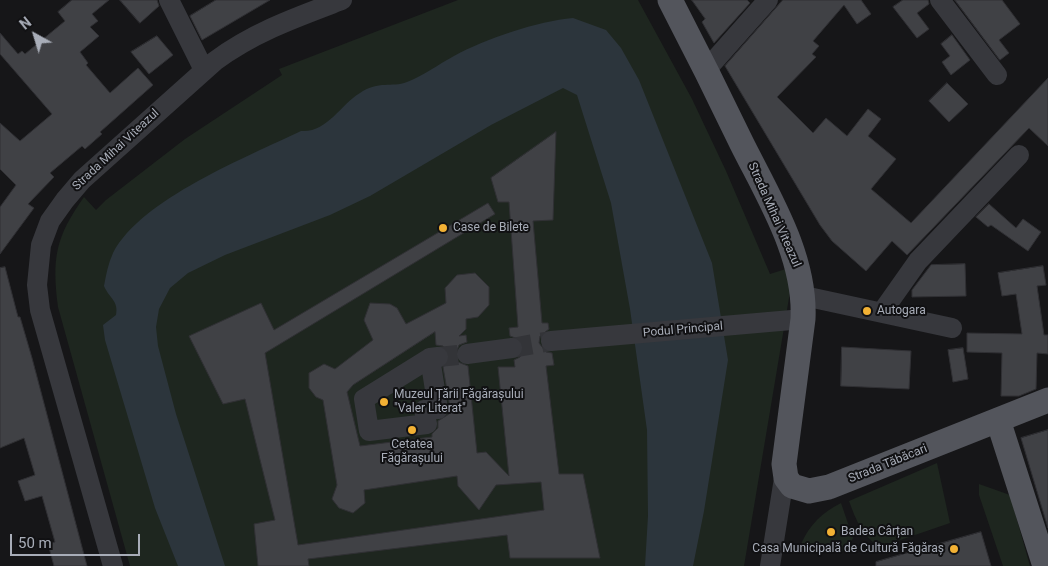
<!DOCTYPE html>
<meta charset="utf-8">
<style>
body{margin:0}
#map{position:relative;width:1048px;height:566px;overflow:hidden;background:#161618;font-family:Roboto,sans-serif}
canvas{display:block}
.north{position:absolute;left:10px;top:10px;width:50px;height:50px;-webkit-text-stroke:4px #111113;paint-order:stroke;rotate:321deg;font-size:14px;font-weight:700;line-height:20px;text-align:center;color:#a8adb8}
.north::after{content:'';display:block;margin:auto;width:18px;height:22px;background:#a8adb8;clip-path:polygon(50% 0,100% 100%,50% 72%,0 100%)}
.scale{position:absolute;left:10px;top:534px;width:130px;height:22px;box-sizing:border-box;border:2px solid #a8adb8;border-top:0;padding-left:6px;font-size:15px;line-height:18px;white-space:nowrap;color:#a8adb8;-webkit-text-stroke:4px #111113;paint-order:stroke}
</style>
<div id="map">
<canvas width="1048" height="566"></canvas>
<div class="north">N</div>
<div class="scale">50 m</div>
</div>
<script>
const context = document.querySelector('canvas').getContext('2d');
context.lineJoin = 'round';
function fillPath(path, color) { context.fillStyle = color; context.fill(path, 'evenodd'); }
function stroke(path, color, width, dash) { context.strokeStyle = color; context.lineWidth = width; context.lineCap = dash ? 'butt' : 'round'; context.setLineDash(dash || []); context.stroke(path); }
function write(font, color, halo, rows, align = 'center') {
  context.font = font + ' Roboto,sans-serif'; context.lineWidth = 4; context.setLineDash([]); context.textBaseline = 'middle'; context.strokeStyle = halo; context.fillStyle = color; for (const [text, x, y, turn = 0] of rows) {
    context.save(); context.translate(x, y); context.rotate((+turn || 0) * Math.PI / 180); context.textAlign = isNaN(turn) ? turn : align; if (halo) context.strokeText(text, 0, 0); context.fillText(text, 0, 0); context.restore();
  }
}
fillPath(new Path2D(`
 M458 0H638L692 99 726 171 770 274 789 268 791 286 744 566H130L58 307C52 258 55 238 84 197L96 210 106 200 185 139 282 75 279 69Z
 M937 463 950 523 880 547C862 536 856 520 849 501Z
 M979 484 1010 495 1030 566H1003L979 495Z
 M841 503 853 538 846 552 801 544C810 524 822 513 841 503Z`), '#1e261f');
fillPath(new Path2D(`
 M573 18 606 30 621 48 639 80 712 263 728 360 704 511 693 566H645L648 516 647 430 630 309 611 203 577 95 563 88 491 125 370 196 330 215 225 255 188 273 170 288 159 309 156 327 158 346 176 414 225 566H178L155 508 105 340 103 325 116 315C119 301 109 298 104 286 106 275 108 264 113 253 141 199 247 157 301 131 327 133 340 105 360 93 379 80 391 88 407 82 423 76 439 64 454 56 485 39 538 21 573 18Z`), '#2c353c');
const building = new Path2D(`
 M72 0H109L92 14 98 21 90 27 99 36 80 52 88 63 86 65 110 93 138 68 153 85 100 132 102 134 85 149 82 146 50 173 54 177 28 204 34 208 0 254V207L16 185 0 169V123L20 141 52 114 0 54V33L18 54 22 51 25 54 65 21 58 12Z
 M120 0H157L159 6 140 23Z
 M216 0H270L202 40 190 16Z
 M692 0H747L750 3 714 43 702 22 705 19Z
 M783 0H861L871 14 857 24 844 5 813 41 819 46 812 54 816 57 777 97 813 133 826 118 847 136 868 109 881 119 868 136 896 159 871 189 911 223 1048 78V146L1029 128 907 255 892 241 866 271 832 241 820 225 725 66Z
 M903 0H928L929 4 917 13 929 29 917 38 893 7Z
 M955 0H1002L1020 24 999 40 1009 53 1000 60Z
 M952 35 970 60 951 75 942 62 950 56 941 44Z
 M157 36 173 55 149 74 131 52Z
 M947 83 968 104 949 122 929 101Z
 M556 132 553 220 533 221 542 323H548L549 329 540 336 539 343 546 352 552 353 554 365 546 366 559 474H583L600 558H510L507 535 308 559 309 566H258L254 524 275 520 245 399 223 404 189 336 261 303 274 330 488 203 495 214 265 353 298 545 544 510 541 482 496 485 479 510 458 486 457 476 364 490 365 503 353 513 339 508 332 499 337 485 323 400 316 397 309 388V373L324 364 335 369 373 340 364 320 370 303 390 304 397 308 406 324 446 303 445 288 457 275 475 273 489 287V305L478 317 466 319V329L459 336 466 335 467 342 459 345 455 356 458 362 468 366 477 453 486 452 509 476 498 367H515L514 360 520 357 524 347 521 340 510 336 509 328 518 327 509 202H498L491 178ZM435 332 436 345 443 346 450 355 449 362 443 367 450 407 449 414 438 421V428L432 434V437L360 446 347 392 353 385Z
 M989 204 1016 228 1023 219 1041 232 1028 251 991 225 988 227 976 217Z
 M965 264 966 296 912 297V290L931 265Z
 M1043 266 1046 285 1037 286 1044 335H1048V354L1037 353 1036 389 1019 396H1001L1002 353 967 352V333L1022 334 1016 294 1002 296 998 273Z
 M5 267 18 317H20L32 358 87 566H54L48 544 55 542 42 496 25 501 18 481 35 475 24 438 0 448V268Z
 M842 347 911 351 909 389 841 386Z
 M963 348 968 379 953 382 948 350Z
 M1048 430V528L1021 438Z
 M981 532 991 566H876V562Z`);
fillPath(building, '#404145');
stroke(building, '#303034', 1);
stroke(new Path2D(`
 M512 348 551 341
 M438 357 467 354`), '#333438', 20, [20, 10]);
stroke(new Path2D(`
 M169 0 204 70
 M940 0 997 75
 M706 70 768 0
 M804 296 952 328
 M882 312 918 261 1019 155
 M551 341 803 319
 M467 354 512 348
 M430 358 438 409 424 410 427 424 369 431 364 399 430 358 438 357
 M113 566 40 310 37 285 41 245 50 221 65 200 82 180 215 61C254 32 297 17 342 0
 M770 566 785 472`), '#37383d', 20);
stroke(new Path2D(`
 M670 0C695 48 719 96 742 144 769 198 806 257 803 319L784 464 786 478 792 486 809 491 829 487 1048 400
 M998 420 1045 566`), '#53555c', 25);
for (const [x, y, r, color] of [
 [443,228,5,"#f2b134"],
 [867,311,5,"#f2b134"],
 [384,402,5,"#f2b134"],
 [412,430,5,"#f2b134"],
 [831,532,5,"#f2b134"],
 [954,549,5,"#f2b134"]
]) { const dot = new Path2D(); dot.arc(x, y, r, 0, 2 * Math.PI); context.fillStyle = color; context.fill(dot); stroke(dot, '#111113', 2); }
write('12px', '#a8adb8', '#111113', [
 ["Strada Mihai Viteazul",116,150,-43],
 ["Strada Mihai Viteazul",774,215,66],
 ["Podul Principal",683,330,-5],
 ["Strada Tăbăcari",888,464,-22]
]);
write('12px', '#a8adb8', '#111113', [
 ["Case de Bilete",453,228],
 ["Autogara",877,311],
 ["Muzeul Țării Făgărașului",394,395],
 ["\"Valer Literat\"",394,409],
 ["Cetatea",412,445,"center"],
 ["Făgărașului",412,459,"center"],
 ["Badea Cârțan",841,532],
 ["Casa Municipală de Cultură Făgăraș",944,549,"right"]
], 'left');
</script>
